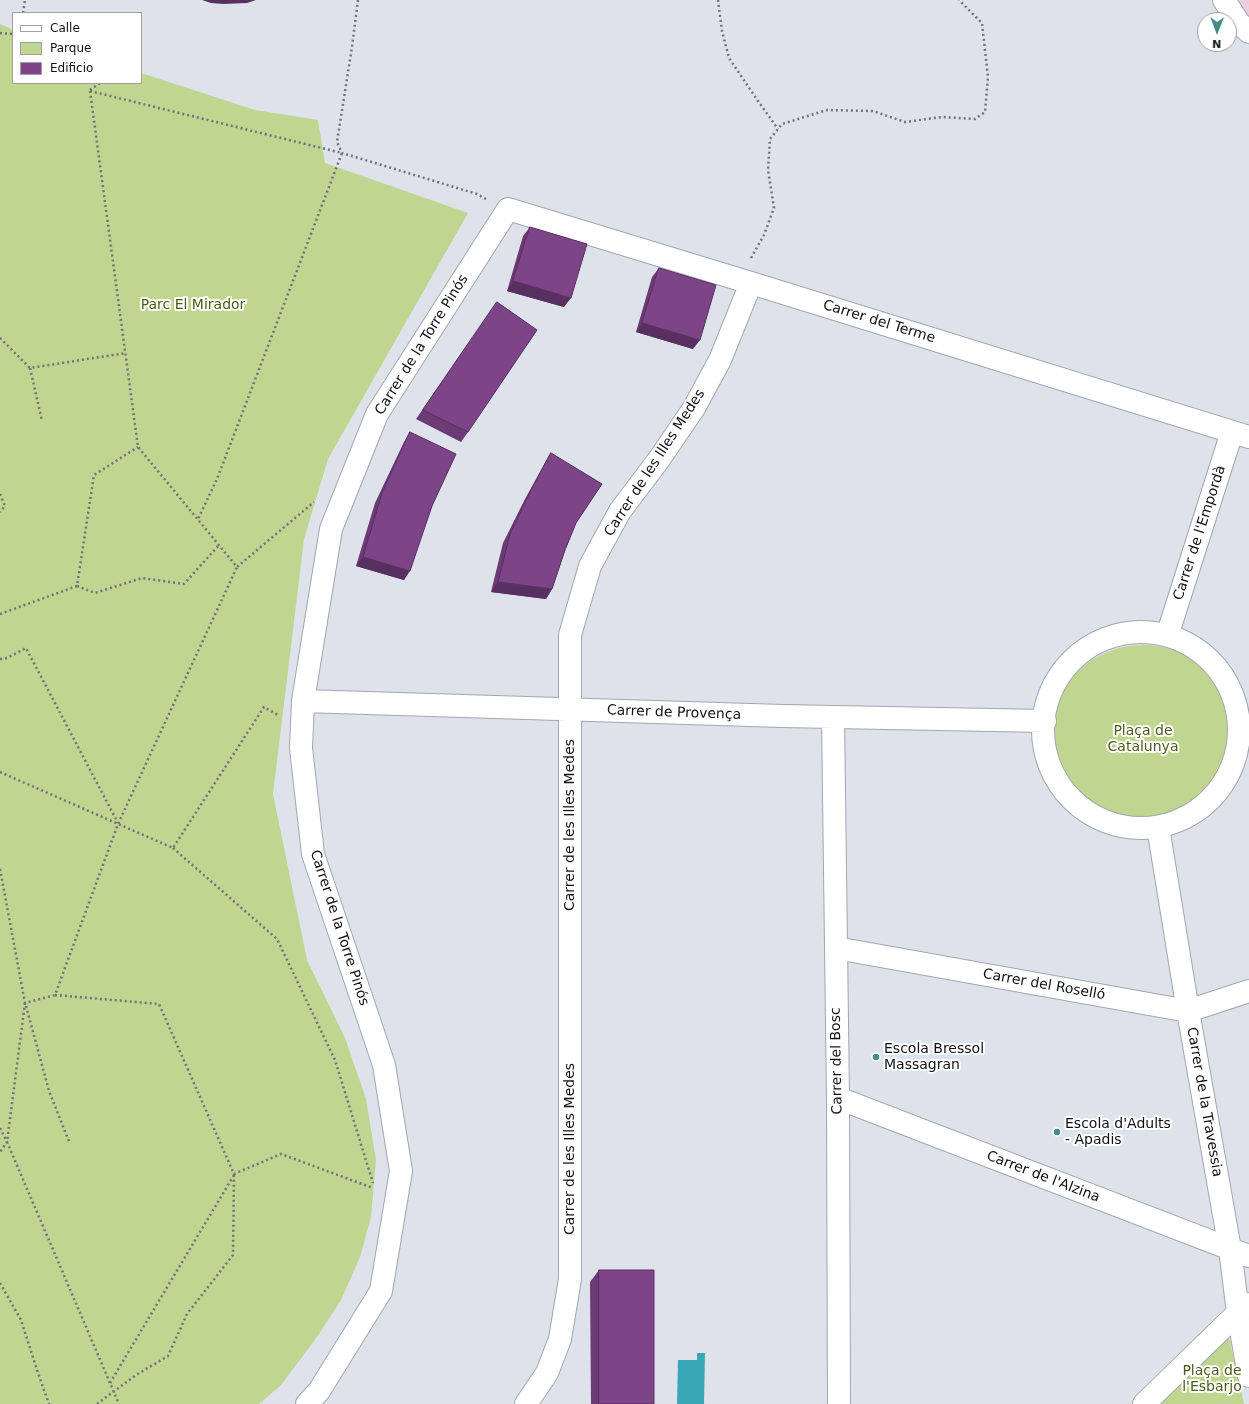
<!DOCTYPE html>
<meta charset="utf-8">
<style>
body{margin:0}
#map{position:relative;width:1249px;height:1404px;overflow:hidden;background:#dde2eb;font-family:"DejaVu Sans",sans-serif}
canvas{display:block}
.legend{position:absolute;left:12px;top:12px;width:130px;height:72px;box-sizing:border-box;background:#fff;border:1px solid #9fa0a1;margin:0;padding:5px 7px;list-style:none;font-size:12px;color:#101114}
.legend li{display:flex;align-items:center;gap:8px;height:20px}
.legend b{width:20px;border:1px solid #9fa0a1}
.north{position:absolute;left:1197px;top:12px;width:40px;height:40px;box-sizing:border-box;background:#fff;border:1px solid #9fa0a1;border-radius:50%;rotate:181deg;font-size:11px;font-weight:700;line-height:16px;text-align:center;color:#101114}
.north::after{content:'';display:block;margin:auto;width:14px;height:18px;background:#428a88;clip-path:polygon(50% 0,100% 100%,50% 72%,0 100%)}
</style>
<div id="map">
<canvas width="1249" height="1404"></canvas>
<ul class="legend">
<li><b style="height:5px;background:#fff"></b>Calle</li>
<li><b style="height:11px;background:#bfd590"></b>Parque</li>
<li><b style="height:11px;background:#7e4488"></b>Edificio</li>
</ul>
<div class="north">N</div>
</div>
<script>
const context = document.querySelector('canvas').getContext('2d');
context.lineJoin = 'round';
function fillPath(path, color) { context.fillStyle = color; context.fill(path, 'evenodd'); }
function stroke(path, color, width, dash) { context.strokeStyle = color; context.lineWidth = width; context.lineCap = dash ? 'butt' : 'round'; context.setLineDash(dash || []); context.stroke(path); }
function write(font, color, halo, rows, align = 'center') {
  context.font = font + ' "DejaVu Sans",sans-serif'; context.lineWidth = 4; context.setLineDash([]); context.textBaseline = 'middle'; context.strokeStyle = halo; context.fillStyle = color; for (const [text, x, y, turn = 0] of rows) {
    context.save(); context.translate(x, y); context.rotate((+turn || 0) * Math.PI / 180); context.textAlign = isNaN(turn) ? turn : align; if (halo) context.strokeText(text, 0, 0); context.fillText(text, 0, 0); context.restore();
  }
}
fillPath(new Path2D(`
 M1224 0H1249V32Z`), '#e8d1dd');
fillPath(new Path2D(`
 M0 24 13 30V83H141V73L255 110 318 120 325 163 468 213 328 459 304 539 273 794 307 960 345 1038 366 1099 376 1160 371 1217 360 1257 341 1300 317 1337 281 1385 259 1404H0Z
 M1049 739a94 94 0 1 1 188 0a94 94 0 1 1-188 0Z
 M1226 1324 1244 1404H1156Z`), '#bfd590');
fillPath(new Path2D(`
 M697 1353H705L704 1404H677L678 1360H697Z`), '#39a7b6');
const minor = new Path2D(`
 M1224 0 1239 23 1249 32
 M1043 730a98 98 0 1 1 196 0a98 98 0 1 1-196 0Z
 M1168 633 1232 432
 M303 701 782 716 1045 721
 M833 717 838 1098 839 1404
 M1158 827 1188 1011 1230 1249 1238 1313 1249 1376
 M836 948 1188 1011 1249 991
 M838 1098 1249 1256
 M307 1404 319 1391 381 1291 401 1171 384 1065 313 854 301 748 303 701 331 529 377 414 508 209 751 283 1249 437
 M526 1404 547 1373 560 1339 570 1279V635L590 566 620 511 660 458 694 408 720 360 751 283
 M1144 1404 1247 1304`);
stroke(minor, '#a1a6af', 24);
stroke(new Path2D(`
 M358 0 352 47 337 142 342 153 477 194 486 199
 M718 0 722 31 729 58 758 101 778 129
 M23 13 25 0
 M0 33 13 34
 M90 90 100 83
 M90 91 342 153 217 479 198 519
 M90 91 138 447 237 567 314 502
 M751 258 764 235 774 208 768 170 770 139 782 124 827 110 873 111 905 122 942 117 975 119 985 112 988 77 982 23 959 0
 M0 338 30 368 126 353
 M30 368 42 421
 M0 494 5 506 0 512
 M77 586 95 593 142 578 184 584 219 545
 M0 614 77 586 94 475 138 447
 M0 659 7 658 26 648 118 823
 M0 772 173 848 264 707 278 715
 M173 848 277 939 335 1060 373 1183
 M0 869 25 1003 55 995 118 824 237 567
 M55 995 159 1004 234 1174 281 1154 373 1188
 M25 1003 7 1142 119 1404
 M26 1006 49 1091 70 1144
 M0 1128 7 1142 0 1152
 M0 1283 21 1320 38 1373 49 1404
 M110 1383 234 1175
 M97 1404 136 1375 168 1356 187 1314 233 1255 234 1174`), '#707379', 2.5, [2, 3]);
stroke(minor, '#fff', 22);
fillPath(new Path2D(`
 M530 227 564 307 507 291 523 236Z
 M659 268 693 349 636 332 652 277Z
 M497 302 468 432 461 442 416 419Z
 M410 432 432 506 404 580 356 566 375 503 404 442Z
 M551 453 576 523 565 550 552 589 546 599 491 592 503 543 525 499 545 463Z
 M599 1270 654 1404H591L590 1282Z`), '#6c3a75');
fillPath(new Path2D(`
 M202 0H256L247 3 223 4 211 3Z
 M513 281 571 298 564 307 507 291Z
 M642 323 700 340 693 349 636 332Z
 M363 557 410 571 404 580 356 566Z
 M498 582 552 589 546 599 491 592Z`), '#58305f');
const building = new Path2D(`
 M530 227 587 244 571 298 513 281Z
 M659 268 716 285 700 340 642 323Z
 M497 302 537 330 468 432 423 410Z
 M410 432 456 454 432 506 410 571 363 557 382 493Z
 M551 453 602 484 576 523 565 550 552 589 498 582 510 534 531 490Z
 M599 1270H654V1404H599Z`);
fillPath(building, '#7e4488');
stroke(building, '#58305f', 1);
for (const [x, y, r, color] of [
 [876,1057,4,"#428a88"],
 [1057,1132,4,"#428a88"]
]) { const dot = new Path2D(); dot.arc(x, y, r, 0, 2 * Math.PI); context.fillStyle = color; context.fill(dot); stroke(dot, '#fff', 1.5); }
write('14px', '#4b5c1b', '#fff', [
 ["Parc El Mirador",193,305],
 ["Plaça de",1143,731],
 ["Catalunya",1143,747],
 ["Plaça de",1212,1371],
 ["l'Esbarjo",1212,1387]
]);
write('14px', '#101114', '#fff', [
 ["Carrer del Terme",879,322,17],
 ["Carrer de la Torre Pinós",422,345,-58],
 ["Carrer de les Illes Medes",655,463,-57],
 ["Carrer de l'Empordà",1200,533,-72],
 ["Carrer de Provença",674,713,2],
 ["Carrer de les Illes Medes",570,825,-90],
 ["Carrer de la Torre Pinós",339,928,72],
 ["Carrer del Roselló",1044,985,10],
 ["Carrer del Bosc",837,1061,-91],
 ["Carrer de la Travessia",1204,1102,80],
 ["Carrer de les Illes Medes",570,1149,-90],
 ["Carrer de l'Alzina",1043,1177,21]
]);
write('14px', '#101114', '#fff', [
 ["Escola Bressol",884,1049],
 ["Massagran",884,1065],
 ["Escola d'Adults",1065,1124],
 ["- Apadis",1065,1140]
], 'left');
</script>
